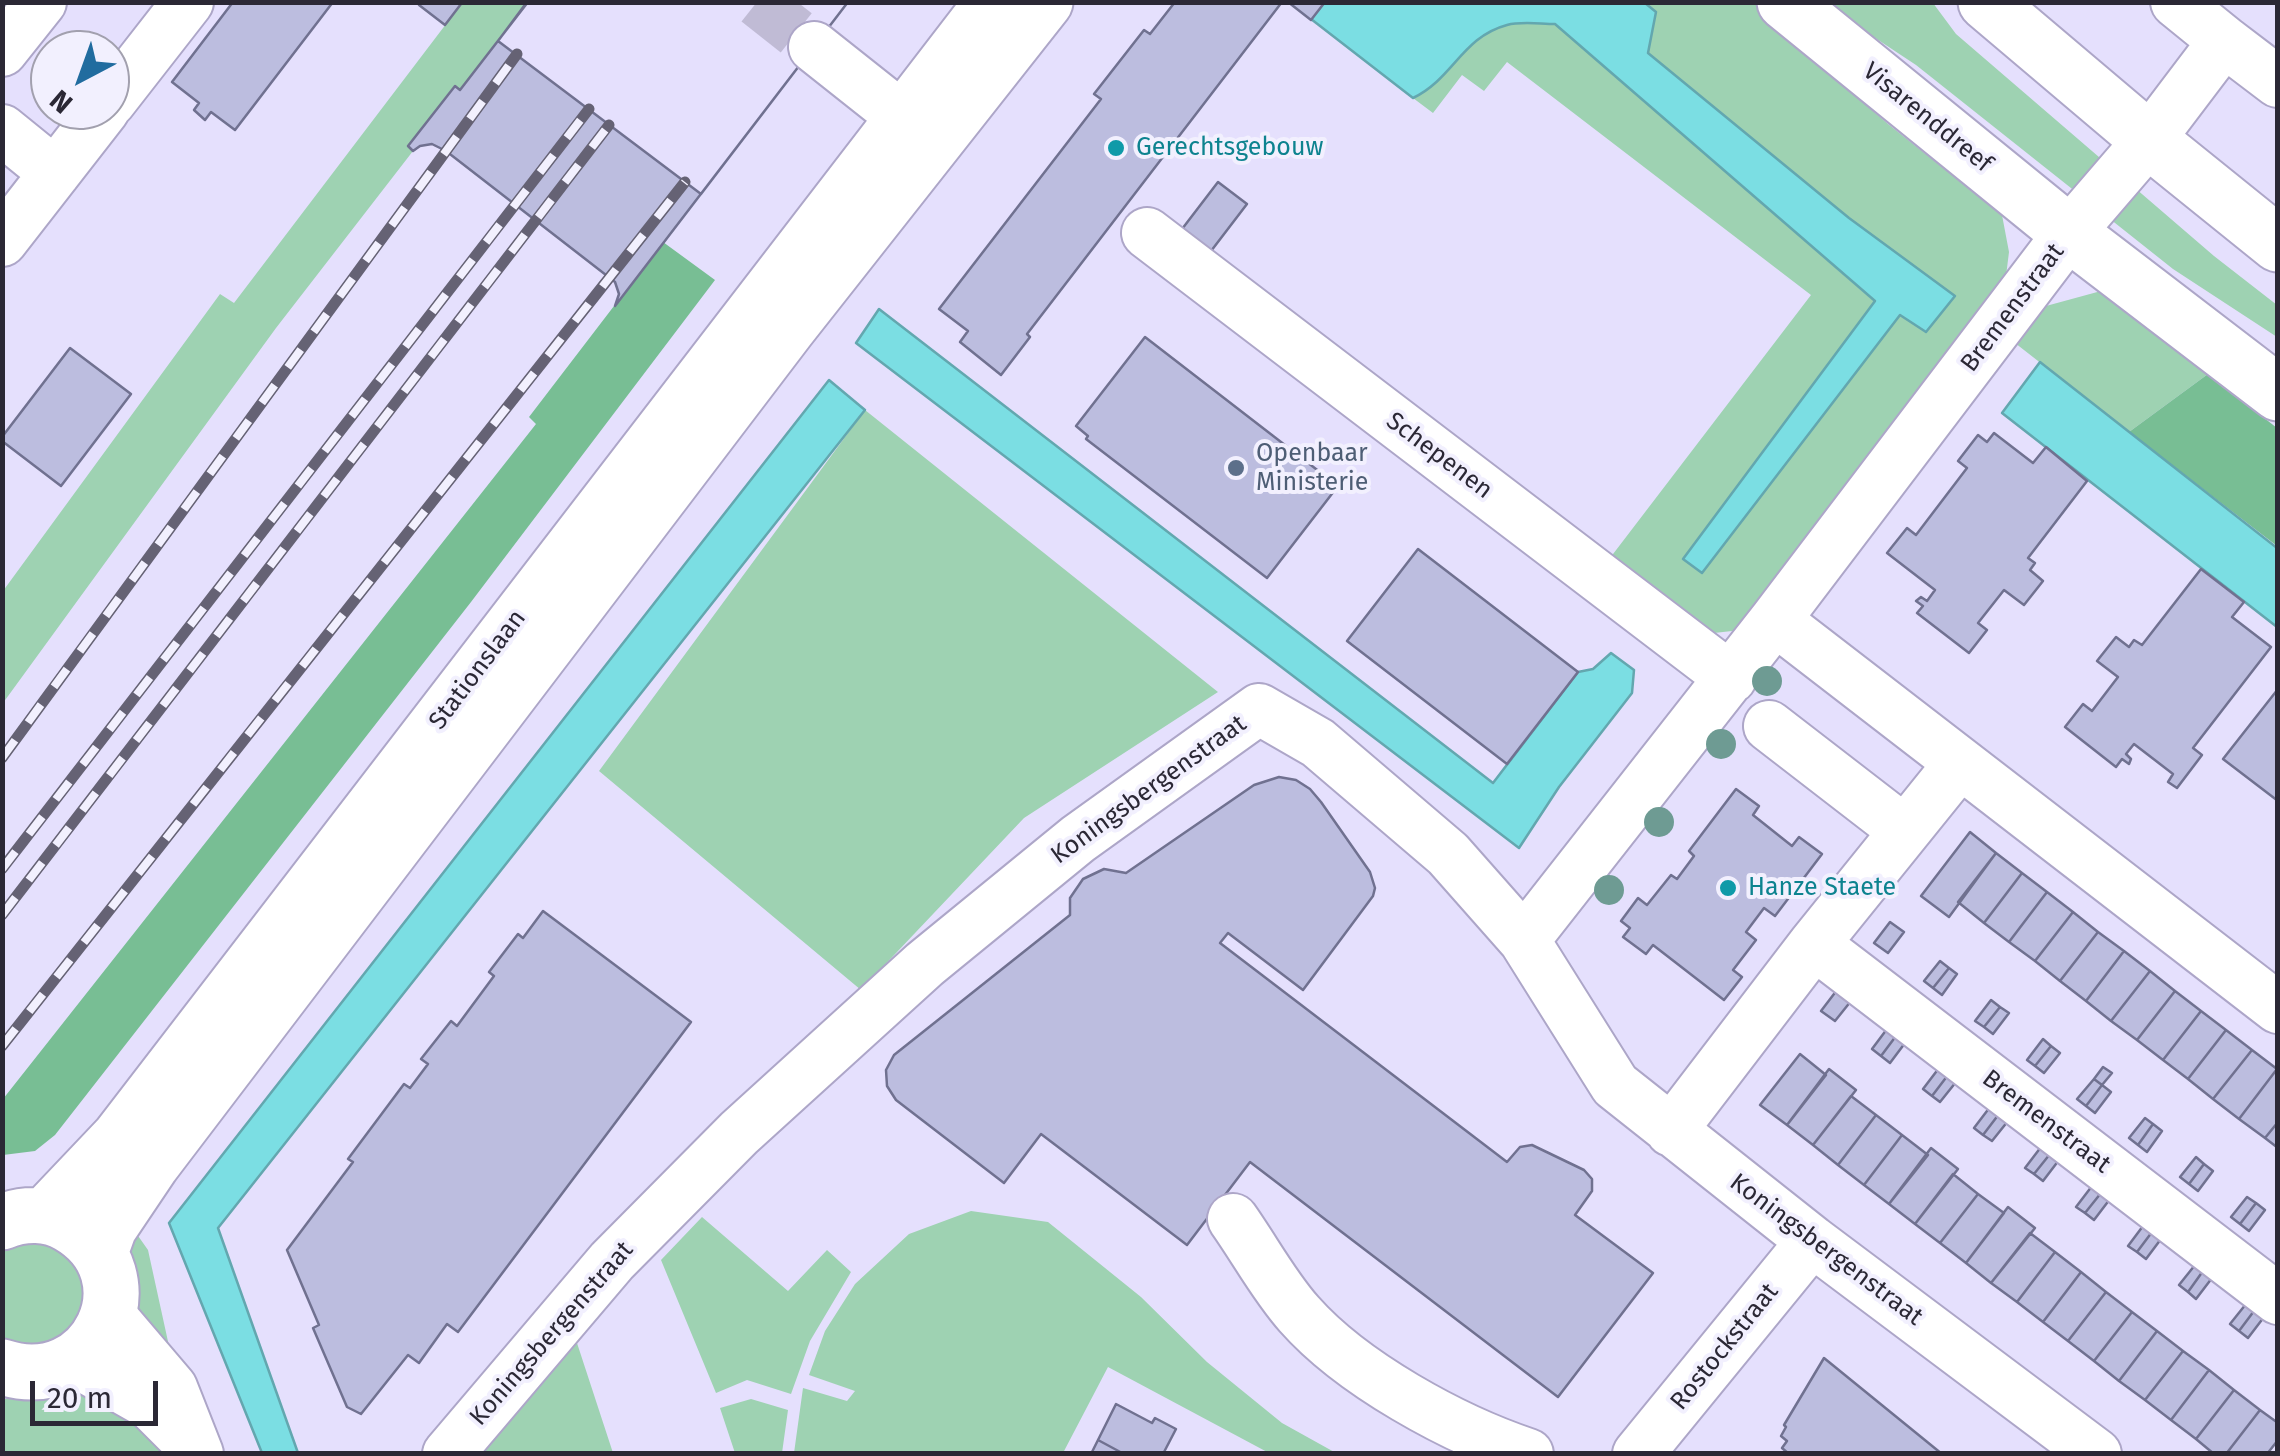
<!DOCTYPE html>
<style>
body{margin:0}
#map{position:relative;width:2280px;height:1456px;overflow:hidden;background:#e5e0fd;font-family:"Fira Sans",sans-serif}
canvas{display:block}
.frame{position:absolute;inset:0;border:5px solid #2b2835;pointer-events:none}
.north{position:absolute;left:30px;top:30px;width:100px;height:100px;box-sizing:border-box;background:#f2f0fe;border:2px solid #a2a0ae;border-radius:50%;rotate:221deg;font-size:28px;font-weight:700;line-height:40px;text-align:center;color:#2b2835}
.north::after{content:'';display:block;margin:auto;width:35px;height:45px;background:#216c9f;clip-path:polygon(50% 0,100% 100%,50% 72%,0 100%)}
.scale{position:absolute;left:30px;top:1381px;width:128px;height:45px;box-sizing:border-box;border:5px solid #2b2835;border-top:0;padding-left:12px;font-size:30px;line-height:35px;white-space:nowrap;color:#2b2835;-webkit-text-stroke:8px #f2f0fe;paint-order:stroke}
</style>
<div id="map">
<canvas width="2280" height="1456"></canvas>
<div class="frame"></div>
<div class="north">N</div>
<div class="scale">20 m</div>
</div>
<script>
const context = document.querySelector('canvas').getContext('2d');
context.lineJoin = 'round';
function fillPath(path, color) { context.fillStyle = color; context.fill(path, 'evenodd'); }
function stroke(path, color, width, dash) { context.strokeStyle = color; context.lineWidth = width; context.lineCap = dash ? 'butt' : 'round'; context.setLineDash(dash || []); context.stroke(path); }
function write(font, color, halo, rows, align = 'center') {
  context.font = font + ' "Fira Sans",sans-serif'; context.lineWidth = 8; context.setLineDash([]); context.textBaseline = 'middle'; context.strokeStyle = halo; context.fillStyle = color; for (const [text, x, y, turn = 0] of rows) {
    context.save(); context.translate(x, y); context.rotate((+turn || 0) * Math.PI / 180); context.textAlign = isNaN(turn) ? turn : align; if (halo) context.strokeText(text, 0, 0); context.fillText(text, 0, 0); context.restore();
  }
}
fillPath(new Path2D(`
 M462 3H528L460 90 454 86 409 146 413 151 276 328 3 703V591L220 294 234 303Z
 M1645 3H1757L1808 55 1888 124 2002 215 2009 252 2005 284 1750 629 1705 634 1610 558 1811 295 1507 62 1484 91 1462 75 1433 113 1413 98C1453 79 1462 37 1507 25 1521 21 1540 24 1555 24L1875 302 1684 559 1701 573 1900 315 1955 297 1849 218 1648 53 1656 12Z
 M1830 3H1933L1956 34 2214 256 2277 305V337L2173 269 1916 65 1848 20Z
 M2101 291 2208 374 2129 432 2015 343 2046 306Z
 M865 410 1218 692 1024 818 861 990 599 771Z
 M971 1211 1048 1222 1141 1297 1207 1362 1282 1423 1336 1453H1269L1108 1367 1063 1453H794L803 1388 847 1401 855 1391 809 1375 825 1331 855 1284 909 1234Z
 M702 1217 788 1291 827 1250 851 1272 810 1341 791 1394 747 1380 716 1393 661 1260Z
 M129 1223 148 1250 174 1369 132 1328 123 1236Z
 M25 1230 87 1264 81 1334 3 1352 2 1237Z
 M577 1343 613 1453H482Z
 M109 1391 160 1443 164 1453H3L2 1399H51Z
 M751 1399 788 1410 782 1453H735L720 1408Z`), '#9ed2b2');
fillPath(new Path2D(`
 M663 242 715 280 471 602 55 1135 35 1151 3 1155V1099L536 424 529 417Z
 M2208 374 2277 428V546L2129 432Z`), '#78be94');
const water = new Path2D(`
 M1324 2 1645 3 1656 12 1648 53 1849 218 1955 296 1926 332 1900 315 1702 573 1683 559 1875 301 1555 24C1540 24 1521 21 1507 25 1462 37 1453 79 1413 98L1311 19Z
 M879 309 1493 783 1578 672 1593 669 1611 653 1634 670 1632 693 1559 787 1519 848 856 343Z
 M2040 362 2277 548V627L2002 413Z
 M829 380 865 410 218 1228 298 1453H262L169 1223Z`);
fillPath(water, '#7bdee3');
stroke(water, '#63a7af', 2.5);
const building = new Path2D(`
 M333 2 235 130 211 112 205 120 194 110 199 103 172 82 233 2Z
 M421 2H458L461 4 445 25 419 5Z
 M527 2H848L701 194 498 41Z
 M528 2H848L615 306 619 294 615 282 446 151 432 144 420 146 413 151 408 146 455 86 460 90Z
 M1175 2H1282L1027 334 1030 337 1001 375 960 342 968 331 939 309 1101 99 1094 94 1144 30 1150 34Z
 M1288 2H1325L1311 20Z
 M1218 182 1247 204 1208 255 1179 233Z
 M1145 337 1338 486 1267 578 1086 439 1088 436 1076 426Z
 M70 348 131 394 61 486 2 441V437Z
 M1994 433 2033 463 2046 447 2087 481 2028 558 2035 563 2030 570 2043 581 2024 605 2004 590 1978 623 1987 630 1969 653 1917 613 1923 606 1916 601 1921 597 1927 601 1935 590 1887 553 1907 528 1916 535 1967 468 1958 461 1978 435 1987 442Z
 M1418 549 1578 672 1507 764 1347 641Z
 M2201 569 2244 602 2232 617 2271 647 2193 748 2202 755 2177 788 2168 782 2173 774 2134 744 2126 754 2131 759 2129 764 2122 759 2116 767 2065 727 2083 704 2092 711 2118 677 2097 661 2116 637 2129 647 2134 640 2142 645Z
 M2278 689V801L2223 759Z
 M1279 777 1296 780 1310 789 1321 802 1370 872 1375 888 1373 896 1303 990 1228 933 1220 943 1507 1162 1520 1147 1532 1145 1584 1170 1592 1179V1191L1575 1215 1653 1273 1558 1397 1250 1162 1187 1245 1041 1134 1004 1183 896 1100 887 1086 886 1070 894 1055 1070 915V898L1083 879 1104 869 1126 873 1254 785Z
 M1736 789 1759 806 1753 815 1792 846 1799 837 1822 854 1775 916 1764 908 1746 932 1756 940 1733 970 1742 977 1724 1000 1653 945 1646 954 1623 937 1630 928 1621 921 1638 898 1647 905 1671 875 1677 879 1694 856 1689 851Z
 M1970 832 1996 853 1949 917 1921 896Z
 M1996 853 2022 873 1984 923 1958 902Z
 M2022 873 2047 892 2009 942 1984 923Z
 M2047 892 2073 912 2035 961 2009 942Z
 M543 911 691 1022 458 1332 447 1324 419 1363 408 1355 361 1414 347 1407 313 1328 319 1325 287 1250 353 1162 348 1159 404 1084 410 1088 428 1064 421 1059 451 1021 457 1026 494 976 489 972 518 934 523 938Z
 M2073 912 2098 932 2060 981 2035 961Z
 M1890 922 1904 932 1888 953 1874 943Z
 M2098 932 2124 951 2086 1001 2060 981Z
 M2124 951 2150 971 2111 1021 2086 1001Z
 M1940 961 1949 968 1933 988 1924 981Z
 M1949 968 1957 974 1942 995 1933 988Z
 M2150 971 2175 991 2137 1040 2111 1021Z
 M1837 990 1851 1001 1835 1021 1821 1011Z
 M2175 991 2201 1011 2163 1060 2137 1040Z
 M1991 1000 2000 1007 1984 1027 1975 1021Z
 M2000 1007 2009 1013 1993 1034 1984 1027Z
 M2201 1011 2226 1030 2188 1079 2163 1060Z
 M1887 1029 1896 1036 1881 1056 1872 1049Z
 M2226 1030 2252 1050 2213 1099 2188 1079Z
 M1896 1036 1905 1043 1890 1063 1881 1056Z
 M2043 1039 2051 1046 2035 1066 2027 1060Z
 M2051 1046 2060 1053 2044 1073 2035 1066Z
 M2252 1050 2277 1069 2239 1119 2213 1099Z
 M1800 1054 1826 1075 1787 1125 1760 1105Z
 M2103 1067 2112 1073 2102 1085 2094 1079Z
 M1939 1068 1948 1075 1932 1096 1923 1089Z
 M1829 1069 1856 1090 1813 1145 1787 1125Z
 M2277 1069 2278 1122 2265 1138 2239 1119Z
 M1948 1075 1956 1082 1940 1102 1932 1096Z
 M2094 1079 2102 1085 2086 1106 2077 1099Z
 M2102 1085 2111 1092 2095 1113 2086 1106Z
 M1851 1096 1876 1115 1838 1165 1813 1145Z
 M1990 1107 1999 1114 1983 1135 1974 1128Z
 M1999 1114 2008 1121 1992 1141 1983 1135Z
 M1876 1115 1902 1135 1864 1185 1838 1165Z
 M2145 1118 2153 1124 2138 1145 2129 1138Z
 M2278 1122V1148L2265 1138Z
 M2153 1124 2162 1131 2147 1152 2138 1145Z
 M1902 1135 1928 1155 1889 1204 1864 1185Z
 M2041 1147 2050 1154 2034 1174 2025 1168Z
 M1931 1148 1958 1169 1915 1224 1889 1204Z
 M2050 1154 2059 1160 2043 1181 2034 1174Z
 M2196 1157 2204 1164 2189 1184 2180 1177Z
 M2204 1164 2213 1171 2198 1191 2189 1184Z
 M1953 1174 1978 1194 1940 1243 1915 1224Z
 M2092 1186 2101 1193 2085 1213 2076 1207Z
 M2101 1193 2110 1199 2094 1220 2085 1213Z
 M1978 1194 2004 1213 1966 1263 1940 1243Z
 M2247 1197 2256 1203 2240 1224 2231 1217Z
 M2256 1203 2265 1210 2249 1231 2240 1224Z
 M2008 1207 2035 1228 1991 1283 1966 1263Z
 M2143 1226 2152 1232 2137 1252 2128 1246Z
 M2152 1232 2161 1239 2146 1259 2137 1252Z
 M2030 1233 2055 1252 2017 1302 1991 1283Z
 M2055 1252 2081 1272 2043 1322 2017 1302Z
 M2195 1265 2203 1271 2188 1292 2179 1285Z
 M2203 1271 2212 1278 2196 1299 2188 1292Z
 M2081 1272 2106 1292 2068 1341 2043 1322Z
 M2106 1292 2132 1312 2094 1361 2068 1341Z
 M2246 1304 2254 1311 2239 1331 2230 1324Z
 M2254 1311 2264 1317 2248 1338 2239 1331Z
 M2132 1312 2157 1331 2119 1381 2094 1361Z
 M2157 1331 2183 1351 2145 1400 2119 1381Z
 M2183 1351 2209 1370 2171 1420 2145 1400Z
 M1824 1358 1942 1454H1789L1782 1448 1787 1441 1781 1436 1786 1427 1784 1425Z
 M2209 1370 2234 1390 2196 1439 2171 1420Z
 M2234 1390 2260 1410 2226 1454H2214L2196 1439Z
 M1116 1404 1152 1423 1155 1418 1176 1429 1163 1454H1124L1098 1440Z
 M2260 1410 2278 1423V1440L2267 1454H2226Z
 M1098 1440 1124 1454H1091Z`);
fillPath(building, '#bcbddf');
stroke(building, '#707190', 2.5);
stroke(new Path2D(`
 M757 2 814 47`), '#c0bbd5', 50, [50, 25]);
const minor = new Path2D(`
 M2224 41 2278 82
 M814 47 935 143
 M2 51 41 2
 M110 102 188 2
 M2 130 55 173
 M1147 233 1731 678
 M2 241 104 110
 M1775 620 2278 1008
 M1769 726 1905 831
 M1524 940 1775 620 2069 233 2149 140 2224 41 2176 2
 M1814 944 2278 1299
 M1671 1131 1814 944 1960 763
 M1233 1219C1255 1250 1274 1286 1299 1314 1352 1374 1453 1429 1528 1454
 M109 1314 172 1388 198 1454
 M74 1361 150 1404 180 1434
 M448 1454 612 1261 739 1133 925 964 1078 839 1259 709 1318 743 1448 854 1524 940 1615 1085 1812 1241 2096 1454
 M1638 1454 1812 1241`);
const major = new Path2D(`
 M1785 2 2069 233 2278 393
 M1986 2 2149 140 2278 244
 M45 1216 119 1138 993 2
 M2 1222C24 1213 49 1213 69 1225 155 1275 97 1398 2 1367
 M100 1253 109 1228 152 1164 788 328 1045 2`);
stroke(minor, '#ada6c8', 54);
stroke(major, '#ada6c8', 59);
stroke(minor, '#fff', 50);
stroke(major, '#fff', 55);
const rail = new Path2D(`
 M2 758 517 54
 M2 869 589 109
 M2 915 609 125
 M2 1046 685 182`);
stroke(rail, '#656274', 11);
stroke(rail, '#f2f0fe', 8, [22]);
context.fillStyle = '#6e9b93';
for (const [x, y] of [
 [1767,681],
 [1721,744],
 [1659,822],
 [1609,890]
]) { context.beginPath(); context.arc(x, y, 15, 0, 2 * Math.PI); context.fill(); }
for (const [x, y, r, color] of [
 [1116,148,10,"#0f9aa8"],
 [1236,468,10,"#5c6f8a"],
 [1728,888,10,"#0f9aa8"]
]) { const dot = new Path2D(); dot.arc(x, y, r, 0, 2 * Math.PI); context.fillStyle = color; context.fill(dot); stroke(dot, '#f2f0fe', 4); }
write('25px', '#2b2835', '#f2f0fe', [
 ["Visarenddreef",1927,118,39],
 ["Bremenstraat",2013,308,-53],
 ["Schepenen",1439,456,37],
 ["Stationslaan",478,670,-53],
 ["Koningsbergenstraat",1149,790,-36],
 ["Bremenstraat",2046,1122,37],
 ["Koningsbergenstraat",1826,1250,37],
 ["Koningsbergenstraat",552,1334,-49],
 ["Rostockstraat",1725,1347,-51]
]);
write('25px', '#0d838f', '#f2f0fe', [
 ["Gerechtsgebouw",1136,148],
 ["Hanze Staete",1748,888]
], 'left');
write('25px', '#4e5e75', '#f2f0fe', [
 ["Openbaar",1256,454],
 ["Ministerie",1256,483]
], 'left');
</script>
